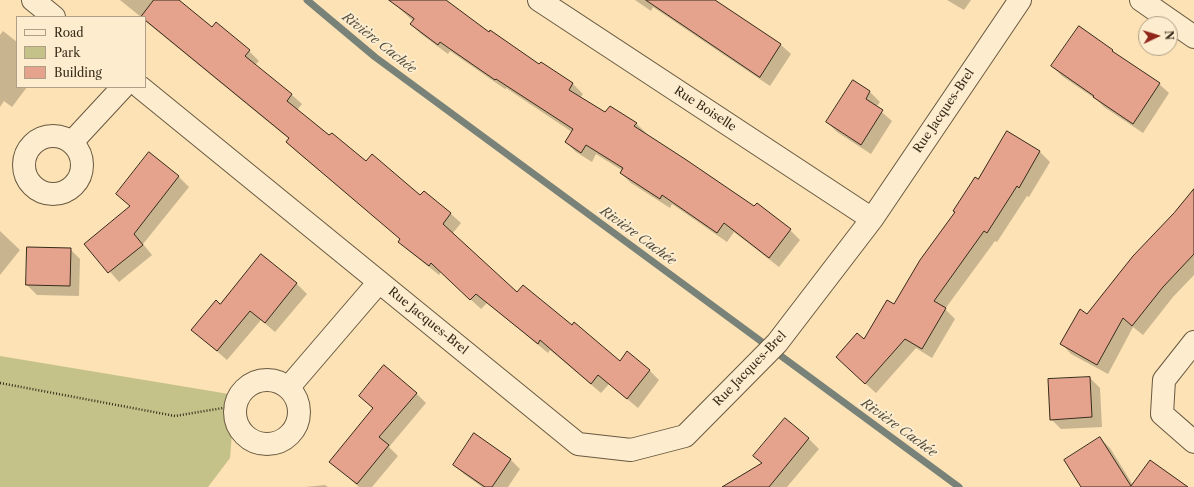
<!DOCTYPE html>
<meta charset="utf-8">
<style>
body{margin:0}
#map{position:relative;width:1194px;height:487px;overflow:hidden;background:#fce2b4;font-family:"Libre Caslon Text",serif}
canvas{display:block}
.legend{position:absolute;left:16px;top:16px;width:130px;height:72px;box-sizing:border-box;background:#fdecce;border:1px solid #ae9f86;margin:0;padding:5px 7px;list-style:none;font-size:12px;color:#372b1a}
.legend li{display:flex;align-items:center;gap:8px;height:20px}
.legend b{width:20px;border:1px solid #ae9f86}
.north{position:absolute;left:1138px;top:16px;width:40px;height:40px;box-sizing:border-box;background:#fdecce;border:1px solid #ae9f86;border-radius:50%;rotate:86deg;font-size:11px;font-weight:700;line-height:16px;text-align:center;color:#372b1a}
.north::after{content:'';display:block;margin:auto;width:14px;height:18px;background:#8f2418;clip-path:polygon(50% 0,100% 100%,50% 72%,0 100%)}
</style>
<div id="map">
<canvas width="1194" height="487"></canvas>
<ul class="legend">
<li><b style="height:5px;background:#fdecce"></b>Road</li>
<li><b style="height:11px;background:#c4c289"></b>Park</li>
<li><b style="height:11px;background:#e5a38e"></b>Building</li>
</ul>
<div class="north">N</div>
</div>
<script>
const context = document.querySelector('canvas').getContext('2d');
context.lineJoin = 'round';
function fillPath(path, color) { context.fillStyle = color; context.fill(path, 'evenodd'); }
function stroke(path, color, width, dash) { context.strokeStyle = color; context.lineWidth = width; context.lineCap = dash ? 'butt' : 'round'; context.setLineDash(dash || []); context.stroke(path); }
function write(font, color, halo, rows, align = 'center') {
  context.font = font + ' "Libre Caslon Text",serif'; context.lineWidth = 4; context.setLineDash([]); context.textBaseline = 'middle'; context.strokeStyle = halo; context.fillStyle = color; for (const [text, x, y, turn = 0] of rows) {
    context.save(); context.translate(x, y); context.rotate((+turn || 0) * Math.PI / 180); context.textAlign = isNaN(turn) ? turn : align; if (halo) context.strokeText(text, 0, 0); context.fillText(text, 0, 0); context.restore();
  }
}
fillPath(new Path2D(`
 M0 356 235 395 230 458 208 487H0Z`), '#c4c289');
fillPath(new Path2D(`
 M120 0H177L212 29 249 51 259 61 255 65 292 95 302 104 297 110 329 137 366 163 420 196 424 192 451 214 461 223 452 234 517 293 572 326 620 362 627 353 650 371 659 380 638 408 609 384 601 393 550 350 548 353 487 303 481 309 441 272 439 275 409 251 399 241 401 239 297 152 287 142 289 139 145 21V17H141Z
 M390 0H444L490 33 540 66 541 63 573 84 583 94 580 98 606 114 636 123 646 133 645 134 754 208 790 230 800 240 779 267 734 232 727 242 672 204 670 208 631 183 621 173 623 171 596 154 592 162 576 152 566 142 572 132 506 88 505 89 450 51 448 54 421 34 411 24 413 21Z
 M635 0H713L781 45 791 54 770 86 653 7 651 11Z
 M947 0H971L964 10Z
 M3 31 17 42V87H27L12 107 4 101 0 107V35Z
 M1112 50 1117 56 1159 84 1169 93 1143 133 1104 107 1097 100 1062 76 1052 66Z
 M853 81 870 92 880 102 876 107 892 121 871 154 837 132 827 122Z
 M1007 132 1040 152 1050 162 1029 197 1027 196 997 242 995 241 945 309 955 319 932 358 916 348 876 393 847 367 864 340 895 306 978 181Z
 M149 153 179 177 189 187 143 244 152 255 119 282 86 244 131 207 117 194Z
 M1194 191V275L1173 297 1143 335 1133 327 1108 374 1071 354 1062 344Z
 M0 231 20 250 0 275Z
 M70 249 80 259 79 296 37 295 27 285Z
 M262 255 297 284 307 294 275 332 261 320 227 360 192 330 221 305Z
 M1090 378 1100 388 1102 427 1061 429 1051 419 1049 380Z
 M416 393 426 403 389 447 398 456 372 487H359L331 462 373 409 360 396Z
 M785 420 809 439 819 449 787 487H724L762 464 755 456Z
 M1100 438 1110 448 1133 485 1186 487H1082Z
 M511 460 520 469 508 487H482L464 474 454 465Z
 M325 485 328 487H305Z`), '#0003');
stroke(new Path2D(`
 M307 0 375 57 959 487`), '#788278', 7);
const building = new Path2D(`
 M154 0H179L212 27 216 22 250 50 245 56 292 94 287 101 329 135 332 133 366 161 372 154 420 195 424 191 451 213 443 224 517 292 523 285 572 325 574 322 620 361 627 351 650 370 627 399 598 375 591 384 540 340 538 344 476 294 470 300 431 263 429 266 398 242 400 239 286 142 289 138 145 20V17H141Z
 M389 0H446L489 32 490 30 539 64 541 62 573 83 569 90 605 112 610 106 637 123 634 126 685 159 754 206 757 203 791 229 769 258 724 223 717 233 662 195 660 199 620 173 623 168 586 145 581 153 565 142 573 129 496 79 495 80 440 42 438 45 410 24 414 19Z
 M646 0H715L781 44 760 77Z
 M1079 26 1113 50 1112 51 1160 83 1133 124 1093 97 1094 96 1051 66Z
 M853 80 870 91 866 99 883 110 861 145 826 122Z
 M1007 131 1040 151 1019 188 1017 186 987 233 984 231 934 301 946 308 922 349 905 339 865 384 836 357 857 333 864 339 887 300 894 304 920 260 955 212 953 211 975 177 978 179Z
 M149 152 179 176 134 234 143 245 108 273 84 244 130 206 116 194Z
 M1194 189V254L1163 287 1132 326 1123 318 1097 365 1060 344 1080 309 1087 314 1133 256 1174 213Z
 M27 247 71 248 70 286 26 285Z
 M261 254 297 283 265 323 250 311 217 351 191 330 216 300 220 304Z
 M384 365 417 393 379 437 389 445 357 484 329 462 373 408 359 396Z
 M1090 377 1092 417 1050 420 1048 379Z
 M785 418 809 438 769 487H722L762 463 753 456Z
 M474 433 511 459 492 487H485L453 465Z
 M1100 437 1131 486 1150 460 1188 487H1081L1064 460Z`);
fillPath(building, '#e5a38e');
stroke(building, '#372b1a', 1);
const minor = new Path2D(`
 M33 0 54 17
 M539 0 872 219
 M140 87 578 444 631 450 685 436 777 343 872 219 1020 0
 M24 165a29 29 0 1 1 58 0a29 29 0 1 1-58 0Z
 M72 142 123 87
 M1194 342 1164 380 1162 414 1194 442
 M235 412a32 32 0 1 1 64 0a32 32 0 1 1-64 0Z
 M288 388 379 282`);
const tertiary = new Path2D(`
 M1141 0 1194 37`);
stroke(minor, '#685940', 24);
stroke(tertiary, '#685940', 24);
stroke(new Path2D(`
 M0 383 175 416 235 406`), '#372b1a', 2.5, [1, 2]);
stroke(minor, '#fdecce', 22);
stroke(tertiary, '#fdecce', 22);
write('12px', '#372b1a', '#fdecce', [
 ["Rue Boiselle",705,109,33],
 ["Rue Jacques-Brel",944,111,-56],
 ["Rue Jacques-Brel",428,321,39],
 ["Rue Jacques-Brel",750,369,-46]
]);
write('italic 13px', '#524f41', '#fdecce', [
 ["Rivière Cachée",379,43,38],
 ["Rivière Cachée",638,236,36],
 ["Rivière Cachée",899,428,36]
]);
</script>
